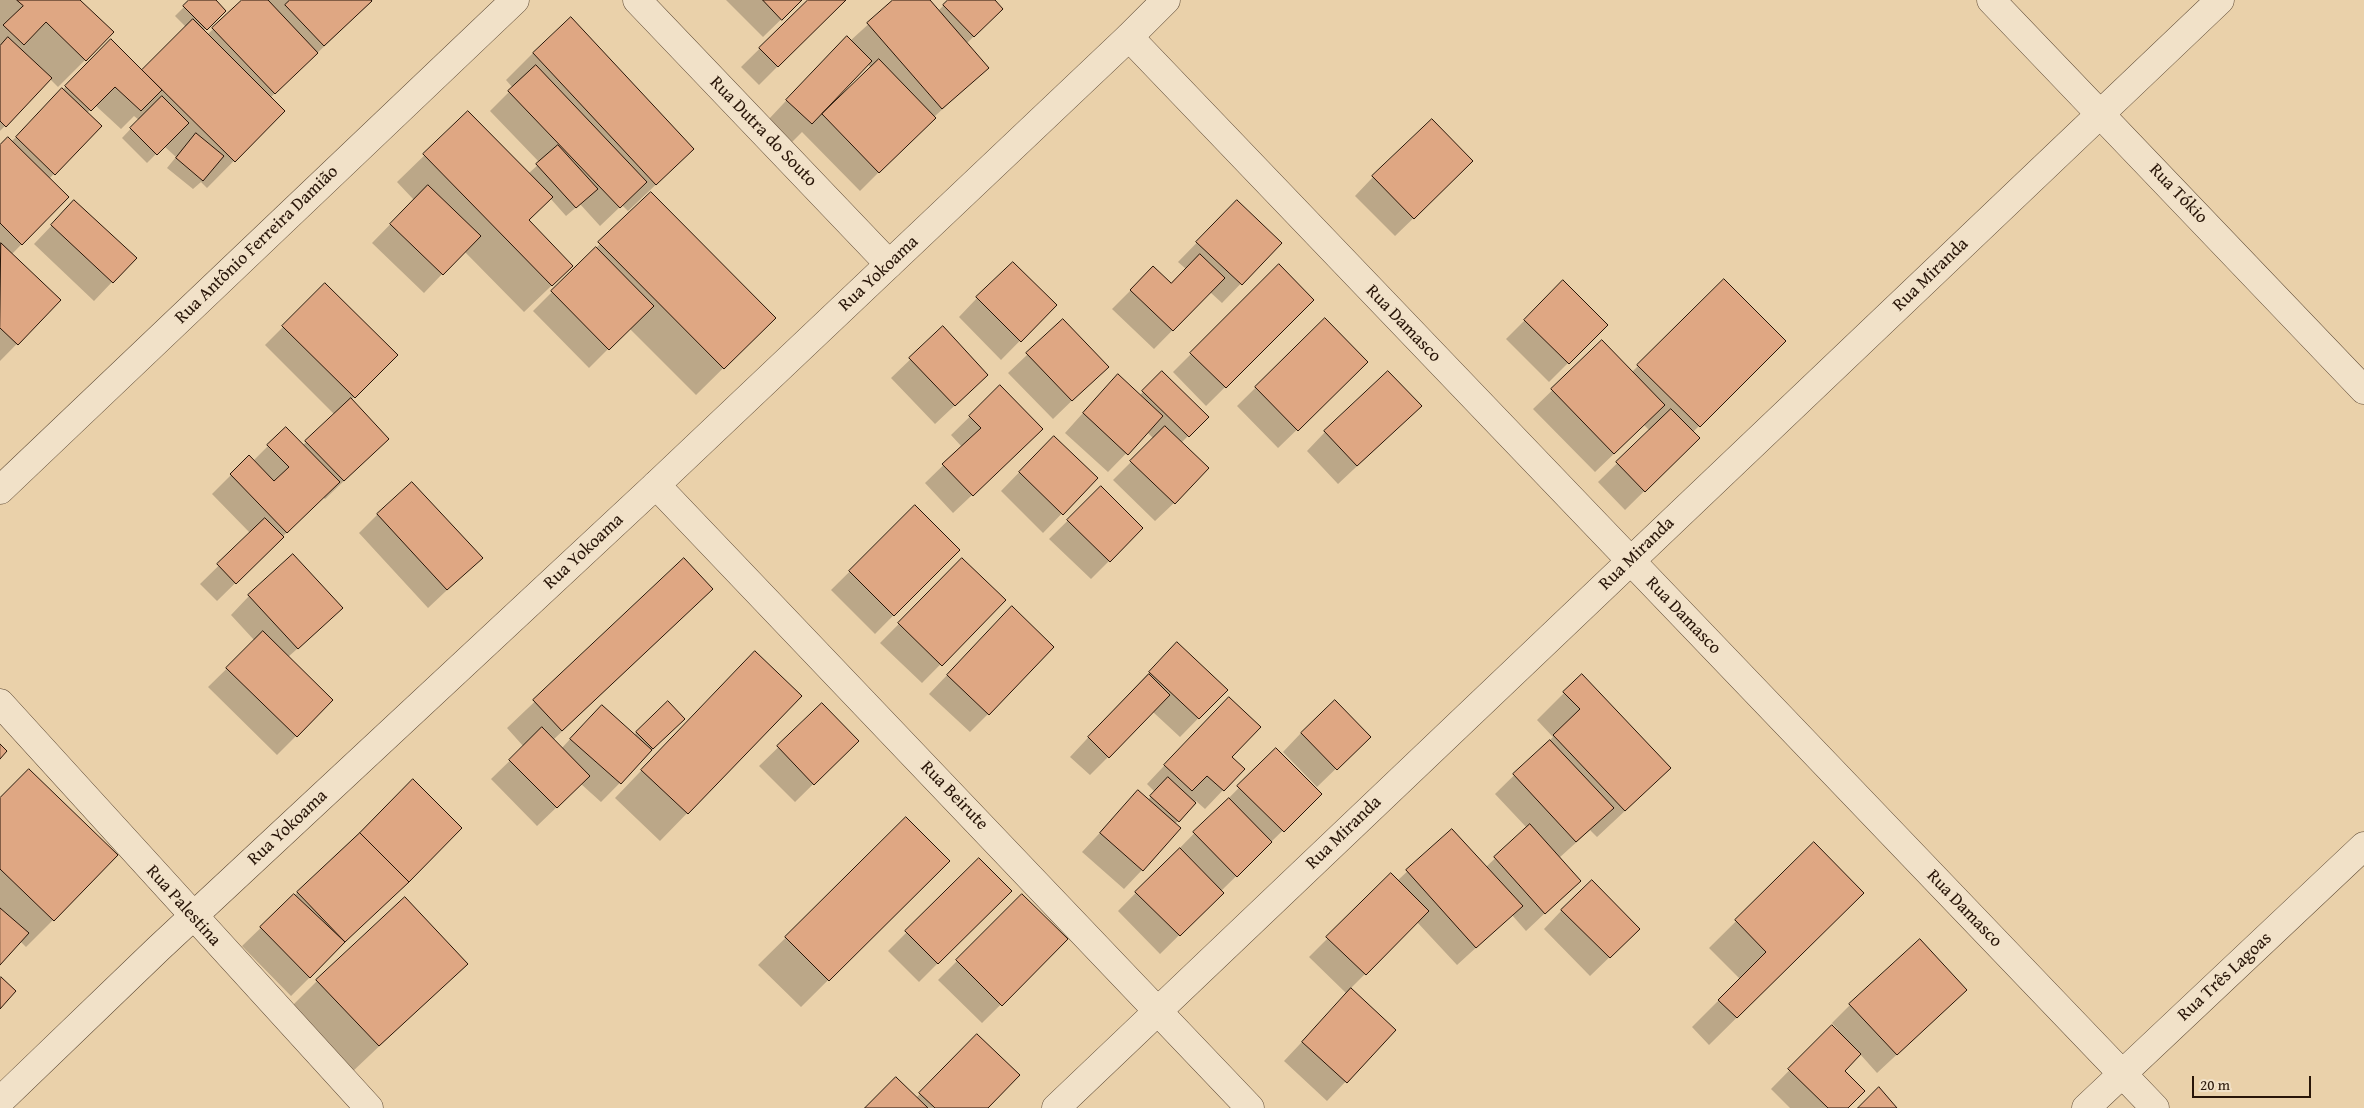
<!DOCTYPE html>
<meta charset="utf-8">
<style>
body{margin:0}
#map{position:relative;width:2364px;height:1108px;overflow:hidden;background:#ead1aa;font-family:"Gentium Book Plus",serif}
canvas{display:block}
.scale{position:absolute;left:2192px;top:1076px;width:119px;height:22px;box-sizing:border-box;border:2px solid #281508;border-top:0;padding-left:6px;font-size:15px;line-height:18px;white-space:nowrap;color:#281508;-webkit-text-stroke:4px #f1e1c8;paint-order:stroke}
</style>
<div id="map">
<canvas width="2364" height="1108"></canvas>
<div class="scale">20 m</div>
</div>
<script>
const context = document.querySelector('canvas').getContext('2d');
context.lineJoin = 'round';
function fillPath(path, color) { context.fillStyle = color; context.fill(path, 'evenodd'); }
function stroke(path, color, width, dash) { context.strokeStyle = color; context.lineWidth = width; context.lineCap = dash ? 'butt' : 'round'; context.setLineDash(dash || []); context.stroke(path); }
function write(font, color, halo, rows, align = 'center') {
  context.font = font + ' "Gentium Book Plus",serif'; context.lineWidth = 4; context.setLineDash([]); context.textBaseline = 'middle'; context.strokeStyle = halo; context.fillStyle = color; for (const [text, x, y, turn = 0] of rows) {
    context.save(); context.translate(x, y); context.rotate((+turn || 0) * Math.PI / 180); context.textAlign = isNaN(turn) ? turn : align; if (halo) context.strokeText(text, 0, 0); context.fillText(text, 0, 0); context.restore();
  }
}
fillPath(new Path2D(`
 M0 0H78L85 60 58 87 50 79 0 131Z
 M191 0H214L224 11 203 31 207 35 243 0H373L270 98 283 111 207 188 201 182 193 189 167 168 176 157 164 146 147 163 122 138 139 120 134 116 121 129 95 105 87 113 100 126 49 179 68 197 12 254 60 300 0 361V147L11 142 111 41 142 72 187 28 175 16Z
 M726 0H801L763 37Z
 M809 0H844L759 85 741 67Z
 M895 0H928L938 11 949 0H993L1002 9 966 44 987 68 934 117 860 191 802 132 792 142 769 119 828 56 850 41ZM868 64 871 68 832 105 831 104Z
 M533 53 665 176 628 211 622 205 600 226 580 204 566 216 550 198 527 221 572 266 524 312 464 251 424 293 372 243 414 200 397 182 468 113 528 174 540 163 490 111 513 88 506 80Z
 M1373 177 1453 180 1395 236 1355 196Z
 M651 193 774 318 696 395 629 328 589 368 533 311Z
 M56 221 112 282 94 301 34 244Z
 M1218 221 1280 243 1222 303 1210 292 1154 349 1112 309 1153 268 1171 285 1186 269 1178 262Z
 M1279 266 1313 300 1206 406 1173 372Z
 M1724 280 1784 341 1692 433 1698 438 1625 510 1598 482 1650 431 1644 425 1595 472 1533 409 1602 342 1632 372Z
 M1563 282 1606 325 1549 382 1506 339Z
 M325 285 396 355 351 400 369 457 325 499 323 497 217 601 200 584 251 534 212 494 249 457 253 461 268 446 303 445 335 415 265 345Z
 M977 298 1055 305 1001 360 959 317Z
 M1325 319 1367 362 1278 448 1237 406Z
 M1063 321 1088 385 1053 419 1008 373Z
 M943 328 968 393 935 424 891 378Z
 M1162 373 1207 417 1181 443 1174 503 1155 521 1113 480 1154 439 1147 432 1108 472 1065 433 1099 395 1139 396Z
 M1000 387 1022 448 953 513 925 483 962 447 951 435Z
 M1402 424 1338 484 1307 451 1325 432Z
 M1035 456 1096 478 1043 533 1001 491Z
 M1101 488 1142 528 1091 579 1049 539Z
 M915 507 958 550 875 634 831 590Z
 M378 514 481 558 428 608 359 533Z
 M684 560V616L553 740 561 749 583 725 634 735 668 703 674 728 601 802 581 784 537 826 491 779 524 747 507 728Z
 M962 560 1004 600 922 683 880 643Z
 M249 596 322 627 288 657 332 700 277 755 208 687 255 641 231 615Z
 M993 627 988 714 970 732 929 694Z
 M1159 662 1226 690 1180 737 1153 712 1090 775 1070 757Z
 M1582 675 1642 795 1597 837 1590 830 1559 858 1579 881 1526 931 1512 915 1457 965 1417 922 1350 989 1395 1030 1327 1101 1284 1061 1347 994 1309 957 1391 875 1397 881 1452 830 1486 867 1527 828 1495 794 1553 737 1537 720Z
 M728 680 801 696 660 841 615 798Z
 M822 705 857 741 795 802 759 766Z
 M1210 717 1231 757 1243 769 1205 809 1196 801 1175 824 1142 870 1124 889 1082 852 1138 792 1148 800 1155 792 1147 784Z
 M1301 733 1350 755 1317 787 1283 752Z
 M1276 750 1320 794 1221 891 1222 893 1160 954 1118 911Z
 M413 781 460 828 291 996 242 946Z
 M0 799 53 920 26 947 20 941 0 963Z
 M906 819 948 861 801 1007 758 965Z
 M1814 844 1863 893 1709 1045 1692 1027 1740 979 1709 948Z
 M979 860 1010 891 919 982 888 951Z
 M1022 896 1067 939 982 1023 938 980Z
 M1562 910 1620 947 1590 976 1544 929Z
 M466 964 351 1073 290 1008 317 981Z
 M1966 990 1877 1073 1860 1054 1843 1071 1846 1108H1790L1771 1089 1832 1027 1837 1032 1838 1030 1832 1023 1850 1005Z
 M977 1036 986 1108H867L916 1098Z`), '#0003');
const building = new Path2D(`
 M17 0H80L114 32 86 61 46 22 24 45 3 25 23 6Z
 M189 0H216L226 11 207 30 183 6Z
 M242 0H268L318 53 275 94 212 28Z
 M290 0H371L372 1 324 46 285 5Z
 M763 0H802L782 20Z
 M808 0H846L778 67 759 48Z
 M893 0H930L989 68 942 109 867 23Z
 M948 0H995L1003 9 974 37 943 5Z
 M571 17 694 149 656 185 533 53Z
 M193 19 285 111 235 162 142 70Z
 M847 36 872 61 812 124 786 100Z
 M8 37 52 78 6 127 0 121V46Z
 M111 39 162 90 141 111 115 87 91 111 65 86Z
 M879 59 936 118 879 173 822 114Z
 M536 65 647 182 620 208 508 91Z
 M62 88 102 126 55 175 16 137Z
 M162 96 189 123 157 155 130 128Z
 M468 111 553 197 529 220 573 266 552 286 423 154Z
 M1432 119 1473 161 1414 219 1372 176Z
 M196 133 224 156 203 181 176 158Z
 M8 137 69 197 22 245 0 223V145Z
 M558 145 598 189 576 208 536 164Z
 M428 185 481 236 443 275 390 224Z
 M651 192 776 318 724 369 598 242Z
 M74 200 137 258 113 283 51 225Z
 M1237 200 1282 243 1242 285 1196 242Z
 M1 243 61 300 18 345 0 328Z
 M596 247 654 306 609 350 551 291Z
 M1200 254 1225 278 1173 331 1130 290 1153 266 1171 283Z
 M1013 262 1057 305 1021 342 976 297Z
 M1279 264 1314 300 1226 388 1190 353Z
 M1724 279 1786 341 1700 427 1637 365Z
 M1563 280 1608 325 1569 364 1524 320Z
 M325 283 398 355 355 398 282 326Z
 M1325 318 1368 362 1298 431 1255 387Z
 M1063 319 1109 367 1072 401 1026 353Z
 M943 326 988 375 955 406 909 358Z
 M1602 340 1665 405 1614 454 1551 389Z
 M1162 371 1209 417 1189 437 1142 391Z
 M1388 371 1422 406 1357 466 1324 431Z
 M1118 374 1163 416 1128 455 1083 413Z
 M1000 385 1043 429 973 496 942 464 981 428 969 416Z
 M351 398 389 439 344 481 305 441Z
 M1671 409 1700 438 1645 492 1616 462Z
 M1165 426 1209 468 1175 504 1130 461Z
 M286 427 340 482 287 533 230 474 249 455 274 481 289 467 267 445Z
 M1054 436 1098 478 1063 515 1019 472Z
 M412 482 483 558 447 590 377 514Z
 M1101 486 1143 528 1110 562 1067 520Z
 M915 505 960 550 894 616 849 571Z
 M265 518 284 537 236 584 217 564Z
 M293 554 343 608 298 649 248 595Z
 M684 558 713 589 562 731 533 700Z
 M962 558 1006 600 942 666 898 623Z
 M1012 606 1054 647 989 715 947 675Z
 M263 631 333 700 297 737 226 668Z
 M1177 642 1228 690 1199 719 1149 672Z
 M755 651 802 696 688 814 641 770Z
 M1149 674 1170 695 1109 758 1088 737Z
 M1582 674 1671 768 1625 811 1553 735 1580 709 1563 692Z
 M1229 697 1261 727 1232 757 1245 769 1224 791 1207 776 1192 791 1164 765Z
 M1335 700 1371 737 1337 770 1301 733Z
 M668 701 685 719 653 749 636 732Z
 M822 703 859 741 814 785 777 746Z
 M602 705 652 750 621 784 570 739Z
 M542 727 590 776 557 808 509 760Z
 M1550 740 1614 808 1576 842 1513 774Z
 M0 744 7 751 0 759Z
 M1276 748 1322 794 1284 832 1237 786Z
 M29 769 118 855 54 921 0 869V798Z
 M1168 777 1196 803 1179 822 1150 796Z
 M413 779 462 828 409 882 360 833Z
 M1138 790 1181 828 1143 871 1100 833Z
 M1229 798 1272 842 1237 877 1193 832Z
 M906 817 950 861 829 981 785 937Z
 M1530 824 1581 881 1545 914 1494 857Z
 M1452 829 1523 906 1476 948 1406 870Z
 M360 833 409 882 345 942 297 892Z
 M1814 842 1864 893 1737 1018 1718 1000 1766 952 1735 920Z
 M1180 848 1224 893 1180 936 1135 892Z
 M979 858 1012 891 938 964 905 931Z
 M1391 873 1429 911 1366 975 1326 937Z
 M1592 880 1640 929 1610 958 1561 910Z
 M294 894 345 942 310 978 260 927Z
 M1022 894 1068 939 1002 1006 956 960Z
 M405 897 468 964 379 1046 316 980Z
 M0 908 29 933 0 965Z
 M1920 939 1967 990 1897 1055 1849 1004Z
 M1 977 16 991 0 1009V978Z
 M1351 988 1396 1030 1347 1083 1302 1042Z
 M1832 1025 1861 1054 1845 1071 1865 1091 1848 1108H1828L1788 1069Z
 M977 1034 1020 1075 988 1108H935L919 1093Z
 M896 1077 928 1108H865Z
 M1879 1087 1897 1108H1858Z`);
fillPath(building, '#dfa783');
stroke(building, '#281508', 1);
const minor = new Path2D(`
 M637 0 889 264
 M1991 0 2364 390
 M1129 37 2155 1108
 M656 485 1250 1108
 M0 490 515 0
 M0 703 369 1108
 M1056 1108 2220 0
 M2086 1108 2364 846`);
const tertiary = new Path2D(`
 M0 1101 158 949 656 485 1129 37 1166 0`);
stroke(minor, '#584430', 29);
stroke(tertiary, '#584430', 29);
stroke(minor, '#f1e1c8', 28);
stroke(tertiary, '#f1e1c8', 28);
write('18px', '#281508', '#f1e1c8', [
 ["Rua Dutra do Souto",763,132,46],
 ["Rua Tókio",2178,194,46],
 ["Rua Antônio Ferreira Damião",257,245,-44],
 ["Rua Yokoama",879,274,-43],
 ["Rua Miranda",1931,275,-44],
 ["Rua Damasco",1403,324,46],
 ["Rua Yokoama",584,552,-43],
 ["Rua Miranda",1637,554,-44],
 ["Rua Damasco",1683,616,46],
 ["Rua Beirute",954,796,46],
 ["Rua Yokoama",288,828,-43],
 ["Rua Miranda",1344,833,-44],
 ["Rua Palestina",183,906,48],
 ["Rua Damasco",1964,909,46],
 ["Rua Três Lagoas",2225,977,-43]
]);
</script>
